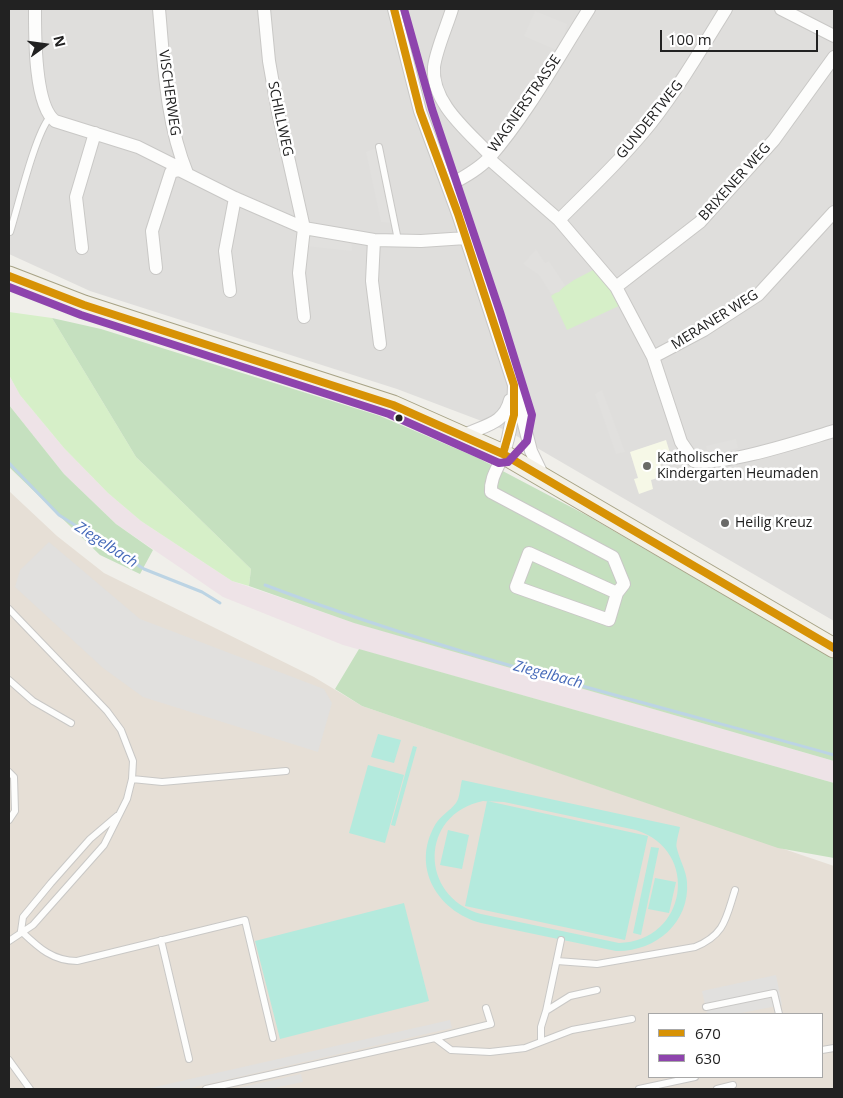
<!DOCTYPE html>
<style>
body{margin:0}
#map{position:relative;width:843px;height:1098px;overflow:hidden;background:#f0efea;font-family:"Open Sans",sans-serif}
canvas{display:block}
.frame{position:absolute;inset:0;border:10px solid #222;pointer-events:none}
.legend{position:absolute;left:648px;top:1013px;width:175px;height:65px;box-sizing:border-box;background:#fff;border:1px solid #a7a7a7;margin:0;padding:6px 9px;list-style:none;font-size:15px;color:#222}
.legend li{display:flex;align-items:center;gap:10px;height:25px}
.legend b{width:25px;border:1px solid #a7a7a7}
.north{position:absolute;left:20px;top:20px;width:50px;height:50px;-webkit-text-stroke:4px #fff;paint-order:stroke;rotate:76deg;font-size:14px;font-weight:700;line-height:20px;text-align:center;color:#222}
.north::after{content:'';display:block;margin:auto;width:18px;height:22px;background:#222;clip-path:polygon(50% 0,100% 100%,50% 72%,0 100%)}
.scale{position:absolute;left:660px;top:30px;width:158px;height:22px;box-sizing:border-box;border:2px solid #222;border-top:0;padding-left:6px;font-size:15px;line-height:18px;white-space:nowrap;color:#222;-webkit-text-stroke:4px #fff;paint-order:stroke}
</style>
<div id="map">
<canvas width="843" height="1098"></canvas>
<div class="frame"></div>
<ul class="legend">
<li><b style="height:6px;background:#d79205"></b>670</li>
<li><b style="height:6px;background:#8e44ad"></b>630</li>
</ul>
<div class="north">N</div>
<div class="scale">100 m</div>
</div>
<script>
const context = document.querySelector('canvas').getContext('2d');
context.lineJoin = 'round';
function fillPath(path, color) { context.fillStyle = color; context.fill(path, 'evenodd'); }
function stroke(path, color, width, dash) { context.strokeStyle = color; context.lineWidth = width; context.lineCap = dash ? 'butt' : 'round'; context.setLineDash(dash || []); context.stroke(path); }
function write(font, color, halo, rows, align = 'center') {
  context.font = font + ' "Open Sans",sans-serif'; context.lineWidth = 5; context.setLineDash([]); context.textBaseline = 'middle'; context.strokeStyle = halo; context.fillStyle = color; for (const [text, x, y, turn = 0] of rows) {
    context.save(); context.translate(x, y); context.rotate((+turn || 0) * Math.PI / 180); context.textAlign = isNaN(turn) ? turn : align; if (halo) context.strokeText(text, 0, 0); context.fillText(text, 0, 0); context.restore();
  }
}
fillPath(new Path2D(`
 M9 9H834V621L508 431 397 389 90 291 9 254Z`), '#dfdedc');
fillPath(new Path2D(`
 M9 375 20 395 64 448 108 493 141 521 232 581 349 621 834 761V783L343 645 223 597 116 524 64 474 9 405Z`), '#eee3e7');
fillPath(new Path2D(`
 M666 440 670 453 658 457 664 476 651 480 653 489 639 494 634 479 638 478 630 452Z`), '#f6f8e7');
fillPath(new Path2D(`
 M9 491 57 536 104 573 314 677 362 706 834 866V1089H9ZM649 1014H822V1077H649Z`), '#e6dfd6');
fillPath(new Path2D(`
 M597 268 621 305 567 330 551 296 574 280Z
 M9 312 52 318 136 457 251 569 249 586 232 581 141 521 108 493 64 448 20 395 9 375Z`), '#d6efc8');
fillPath(new Path2D(`
 M52 318 101 329 380 416 478 458 588 516 834 659V761L354 623 249 586 251 569 136 457Z
 M9 405 64 474 116 524 153 550 140 574 100 555 9 467Z
 M359 649 834 783V858L778 848 362 706 335 689Z`), '#c5e0bf');
fillPath(new Path2D(`
 M378 734 401 740 394 763 371 757Z
 M413 746 417 747 395 826 391 825Z
 M368 765 404 775 385 843 349 833Z
 M462 780 680 827C679 833 675 844 677 849 680 861 686 870 687 882 690 923 655 952 616 951L481 923C437 911 411 867 435 825 441 815 450 811 456 803 460 798 460 787 462 780ZM483 801 504 802 636 830C701 851 687 941 619 943L481 914C419 897 419 814 483 801Z
 M487 801 648 836 625 940 465 906Z
 M448 830 469 835 462 869 440 865Z
 M651 847 659 848 641 935 633 933Z
 M655 878 676 882 669 913 648 909Z
 M404 903 429 1001 280 1039 255 941Z`), '#b4eadd');
fillPath(new Path2D(`
 M535 11 567 24 561 52 524 36Z
 M379 147 394 223 381 222 366 152Z
 M308 233 351 240 352 251 306 246Z
 M536 249 545 263 549 261 565 285 559 292 551 294 539 275 523 264Z
 M602 390 624 449 625 452 616 454 595 394Z
 M736 439 738 448 708 455 706 446Z
 M49 542 140 619 324 689 332 703 318 752 143 697 103 668 15 587 20 570Z
 M776 975 782 1005 736 1014H707L702 991Z
 M450 1020 452 1028 186 1089H146Z
 M301 1074 303 1082 269 1089H233Z`), '#e1e0de');
stroke(new Path2D(`
 M9 463 59 515 144 569 202 592 220 603
 M265 585C450 655 644 702 834 755`), '#bcd4e4', 3);
const lane = new Path2D(`
 M379 147 398 240
 M10 232C18 207 35 134 50 117
 M9 609 107 711 121 730 133 761 132 779 127 799 104 845 33 925 9 941
 M9 680 33 701 71 723
 M9 772 14 777 15 811 9 820
 M132 779 162 782 286 771
 M21 931C38 947 52 961 77 961L245 920 273 1038
 M21 931 23 917 51 883 90 839 117 816
 M161 940 189 1059
 M557 961 597 964 695 947C725 935 726 918 735 890
 M706 1007 774 993 779 1014
 M546 1011 561 940
 M435 1038 491 1024 486 1008
 M541 1041V1027L546 1011 570 996 597 990
 M822 1050 834 1048
 M9 1060 30 1089
 M206 1089 435 1038 451 1050 490 1052 525 1048 572 1030 632 1019
 M639 1089 695 1077
 M717 1089 733 1085`);
const street = new Path2D(`
 M35 9C35 34 34 105 55 121L138 147 176 166 179 170 235 198 304 228 374 240 421 241 466 238
 M159 9C164 64 166 122 187 173
 M264 9 269 61 278 112 304 228 299 273 304 317
 M394 9 420 111 458 214 514 385 531 451 544 478
 M452 9C447 26 436 50 434 67 431 103 469 132 490 155
 M781 9 834 36
 M488 158 559 220 616 287 653 357 681 442 694 461C725 466 800 441 834 431
 M448 186C462 178 478 170 489 158 528 113 557 59 589 9
 M559 220C590 189 623 158 651 123 679 87 702 48 726 9
 M374 240 372 281 380 344
 M82 248 76 197 95 133
 M156 268 152 231 171 172 179 170
 M616 287 700 222 774 140 834 57
 M230 291 225 251 235 198
 M653 357 704 330 758 295 834 212
 M514 385C514 409 511 433 503 455 498 468 490 478 491 492L613 557 624 584 617 593 609 620 516 587 529 553 617 593
 M463 436C483 425 504 425 510 400`);
const primary = new Path2D(`
 M9 276 84 305 393 405 503 454 834 648`);
stroke(lane, '#c9c8c6', 8);
stroke(street, '#c9c8c6', 14);
stroke(primary, '#a7a386', 21);
stroke(lane, '#fdfdfc', 6);
stroke(street, '#fdfdfc', 12);
stroke(primary, '#f3f0e6', 19);
stroke(new Path2D(`
 M394 9 420 111 458 214 514 385V415L503 454
 M9 276 84 305 393 405 503 454 834 648`), '#d79205', 8);
stroke(new Path2D(`
 M9 287 81 315 389 414 499 463 508 462 527 441 532 415 500 312 432 109 404 9`), '#8e44ad', 8);
for (const [x, y, r, color] of [
 [399,418,4.5,"#222"],
 [647,466,5,"#6a6a68"],
 [725,523,5,"#6a6a68"]
]) { const dot = new Path2D(); dot.arc(x, y, r, 0, 2 * Math.PI); context.fillStyle = color; context.fill(dot); stroke(dot, '#fff', 2); }
write('14px', '#222', '#fff', [
 ["VISCHERWEG",169,93,82],
 ["WAGNERSTRASSE",525,104,-55],
 ["SCHILLWEG",280,119,78],
 ["GUNDERTWEG",650,120,-51],
 ["BRIXENER WEG",735,182,-48],
 ["MERANER WEG",715,320,-32]
]);
write('14px', '#222', '#fff', [
 ["Katholischer",657,458],
 ["Kindergarten Heumaden",657,474],
 ["Heilig Kreuz",735,523]
], 'left');
write('italic 15px', '#466ab9', '#fff', [
 ["Ziegelbach",106,545,33],
 ["Ziegelbach",548,675,15]
]);
</script>
